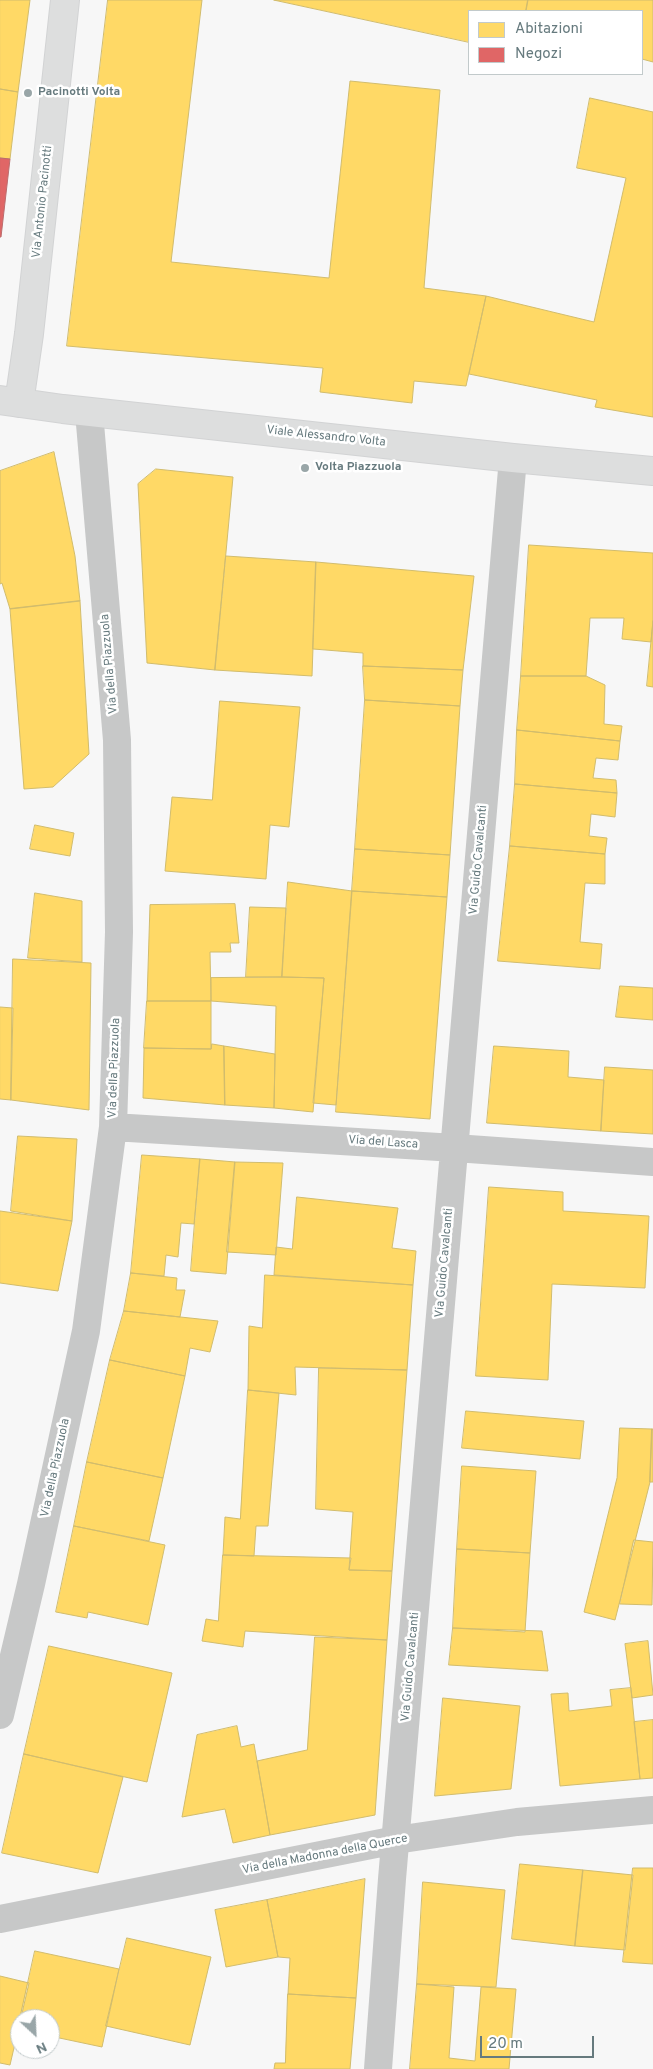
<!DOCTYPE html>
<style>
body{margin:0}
#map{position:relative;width:653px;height:2069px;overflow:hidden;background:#f7f7f7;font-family:Overpass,sans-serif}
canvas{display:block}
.legend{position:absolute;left:468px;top:10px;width:175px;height:65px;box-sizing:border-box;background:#fff;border:1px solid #c2cacb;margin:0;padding:6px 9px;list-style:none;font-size:15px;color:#667a7e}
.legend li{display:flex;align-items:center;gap:10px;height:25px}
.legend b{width:25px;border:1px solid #c2cacb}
.north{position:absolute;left:10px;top:2009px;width:50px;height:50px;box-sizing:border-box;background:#fff;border:1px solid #c2cacb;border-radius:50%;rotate:155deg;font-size:14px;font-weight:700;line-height:20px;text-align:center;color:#667a7e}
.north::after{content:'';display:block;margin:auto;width:18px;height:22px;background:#99a6a8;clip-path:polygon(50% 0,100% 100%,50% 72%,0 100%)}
.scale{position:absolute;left:480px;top:2036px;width:114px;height:22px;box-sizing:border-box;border:2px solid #667a7e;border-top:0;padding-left:6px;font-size:15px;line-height:18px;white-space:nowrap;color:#667a7e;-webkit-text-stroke:4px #fff;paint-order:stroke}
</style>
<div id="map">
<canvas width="653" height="2069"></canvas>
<ul class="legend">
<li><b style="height:14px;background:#ffd966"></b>Abitazioni</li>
<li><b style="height:14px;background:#e06666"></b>Negozi</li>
</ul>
<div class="north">N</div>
<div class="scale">20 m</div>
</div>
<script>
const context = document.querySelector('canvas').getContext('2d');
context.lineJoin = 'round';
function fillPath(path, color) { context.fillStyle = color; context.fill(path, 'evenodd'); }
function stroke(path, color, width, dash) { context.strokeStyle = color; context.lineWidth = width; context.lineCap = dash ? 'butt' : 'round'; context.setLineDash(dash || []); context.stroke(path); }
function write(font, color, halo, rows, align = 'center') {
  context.font = font + ' Overpass,sans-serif'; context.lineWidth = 5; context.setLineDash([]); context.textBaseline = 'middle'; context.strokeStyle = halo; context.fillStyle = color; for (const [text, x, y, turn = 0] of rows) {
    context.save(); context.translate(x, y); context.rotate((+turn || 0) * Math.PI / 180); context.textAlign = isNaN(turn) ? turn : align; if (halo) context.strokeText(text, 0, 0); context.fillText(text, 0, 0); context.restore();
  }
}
const homes = new Path2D(`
 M0 0H30L18 92 0 89Z
 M108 0H202L171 262 329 278 350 81 440 90 424 288 486 296 466 386 414 381 412 403 320 392 323 368 67 346Z
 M274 0H528L526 11H469V42Z
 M528 0H653V62L642 59V11H526Z
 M0 89 18 92 10 159 0 158Z
 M590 98 653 112V417L595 407 597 400 469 374 486 296 594 322 626 178 577 168Z
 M54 452 75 556 80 601 10 609 2 583 0 584V471Z
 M156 469 233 477 215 670 147 663 138 484Z
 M529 545 653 553V621L651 642 622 639 624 618H590L586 676H521Z
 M226 556 316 562 312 676 215 670Z
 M316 562 474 576 463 670 363 666V653L313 649Z
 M80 601 89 754 53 787 24 789 10 609Z
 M653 621V687L647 686Z
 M363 666 463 670 460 706 365 700Z
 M521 676H586L605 685 604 724 622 726 620 741 517 730Z
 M365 700 460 706 450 855 355 849Z
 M220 701 300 707 289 827 270 825 266 879 165 871 172 797 212 800Z
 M517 730 620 741 618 760 596 758 593 778 616 780 617 793 515 784Z
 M515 784 617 793 615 817 591 814 589 836 607 838 605 854 510 846Z
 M35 825 74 833 70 856 30 849Z
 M510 846 605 854V884L585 883 580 942 602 944 600 969 498 961Z
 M355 849 450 855 447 897 352 891Z
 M288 882 352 891 336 1105 313 1103 324 978 282 977Z
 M352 891 447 897 430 1119 336 1112Z
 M35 893 82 901V962L28 958Z
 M235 904 239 943H230L231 952H210L211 1001H147L150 905Z
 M250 907 286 908 282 977H246Z
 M13 959 91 963 89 1110 11 1100Z
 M282 977 324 978 313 1112 274 1108 276 1006 211 1001V978Z
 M620 986 653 988V1020L616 1017Z
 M147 1001H211V1049L144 1048Z
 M0 1007 13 1008 11 1100 0 1099Z
 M212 1044 224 1046 225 1105 143 1098 144 1048 211 1049Z
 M224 1046 275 1054 274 1108 225 1105Z
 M494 1046 569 1051 568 1077 604 1080 601 1131 487 1123Z
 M605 1067 653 1070V1134L601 1131Z
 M18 1136 77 1139 72 1221 11 1211Z
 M142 1155 200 1159 194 1224 181 1223 178 1257 166 1255 164 1276 131 1273Z
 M200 1159 235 1162 226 1274 191 1271Z
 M235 1162 283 1163 276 1255 227 1252Z
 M489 1187 563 1192V1211L649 1216 645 1288 552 1284 548 1380 476 1376Z
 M297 1197 398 1208 392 1248 416 1251 413 1285 274 1275 276 1247 292 1249Z
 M0 1211 72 1221 58 1291 0 1283Z
 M131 1273 177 1278 176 1290H185L180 1317 124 1311Z
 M265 1275 413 1285 407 1370 295 1367 296 1395 248 1390 249 1326 262 1328Z
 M124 1311 218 1321 210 1352 190 1348 185 1376 110 1360Z
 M110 1360 185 1376 163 1478 87 1462Z
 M319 1368 407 1370 392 1571 349 1570 353 1512 316 1509Z
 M248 1390 279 1393 268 1526H256L254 1556 223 1555 225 1517 240 1519Z
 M466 1411 584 1421 580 1459 462 1448Z
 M620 1428 652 1429 650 1482 615 1620 584 1612 617 1478Z
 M652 1429H653V1482H650Z
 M87 1462 163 1478 149 1541 74 1526Z
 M462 1466 536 1471 530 1553 457 1549Z
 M74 1526 165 1545 148 1625 88 1612 87 1618 56 1612Z
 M634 1540 653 1542 652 1605 620 1604Z
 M457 1549 530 1553 525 1632 453 1628Z
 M223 1555 351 1558 349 1570 392 1571 387 1640 245 1631 243 1647 202 1641 206 1619 218 1621Z
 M453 1628 542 1631 548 1671 449 1665Z
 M315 1637 387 1640 375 1815 270 1835 257 1761 307 1750Z
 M648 1641 653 1695 632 1698 625 1644Z
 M49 1646 172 1673 147 1782 24 1754Z
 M631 1688 640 1779 560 1786 551 1694 568 1693 569 1711 612 1706 610 1690Z
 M443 1698 520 1706 511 1789 435 1796Z
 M653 1720V1778L640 1779 634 1722Z
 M237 1726 241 1747 254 1744 270 1835 233 1843 225 1809 182 1817 197 1735Z
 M24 1754 123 1777 98 1873 2 1853Z
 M520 1864 583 1870 575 1946 512 1939Z
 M633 1868H653V1964L623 1962Z
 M583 1870 633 1875 625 1950 575 1946Z
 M365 1879 356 1998 288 1994 290 1958 278 1957 267 1900Z
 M423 1882 505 1890 496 1987 417 1984Z
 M267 1900 278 1957 226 1967 215 1910Z
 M127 1938 211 1957 190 2045 106 2026Z
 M35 1951 119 1969 102 2047 50 2036V2019H20Z
 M0 1976 29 1983 10 2065 0 2063Z
 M417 1984 454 1987 449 2058 475 2061 481 1987 516 1989 509 2069H410Z
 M288 1994 356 1998 350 2069H274L275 2063H285Z`);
fillPath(homes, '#ffd966');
stroke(homes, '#d1bc6d', 1);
const shops = new Path2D(`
 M0 158 10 159 1 237H0Z`);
fillPath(shops, '#e06666');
stroke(shops, '#bb6c6d', 1);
const major = new Path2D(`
 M0 400 63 409 513 458 653 471
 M19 403 29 334 65 0`);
stroke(major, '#d2d3d4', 30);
stroke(new Path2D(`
 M113 1127 455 1148 653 1162
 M0 1715 31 1584 86 1331 113 1127 119 932 117 740 89 412
 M0 1919 396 1840 517 1822 653 1810
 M378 2069 392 1879 513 458`), '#c7c8c8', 28);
stroke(major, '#dddede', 28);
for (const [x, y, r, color] of [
 [28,93,5,"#99a6a8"],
 [305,468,5,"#99a6a8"]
]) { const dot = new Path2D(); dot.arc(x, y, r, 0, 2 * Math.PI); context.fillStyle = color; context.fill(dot); stroke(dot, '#fff', 2); }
write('bold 12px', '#667a7e', '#fff', [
 ["Pacinotti Volta",38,93],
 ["Volta Piazzuola",315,468]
], 'left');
write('12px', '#667a7e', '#fff', [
 ["Via Antonio Pacinotti",43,202,-84],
 ["Viale Alessandro Volta",326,437,6],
 ["Via della Piazzuola",110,664,-95],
 ["Via Guido Cavalcanti",479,860,-85],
 ["Via della Piazzuola",115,1068,-88],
 ["Via del Lasca",383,1143,4],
 ["Via Guido Cavalcanti",445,1263,-85],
 ["Via della Piazzuola",56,1468,-78],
 ["Via Guido Cavalcanti",411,1667,-85],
 ["Via della Madonna della Querce",325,1855,-11]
]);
</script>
